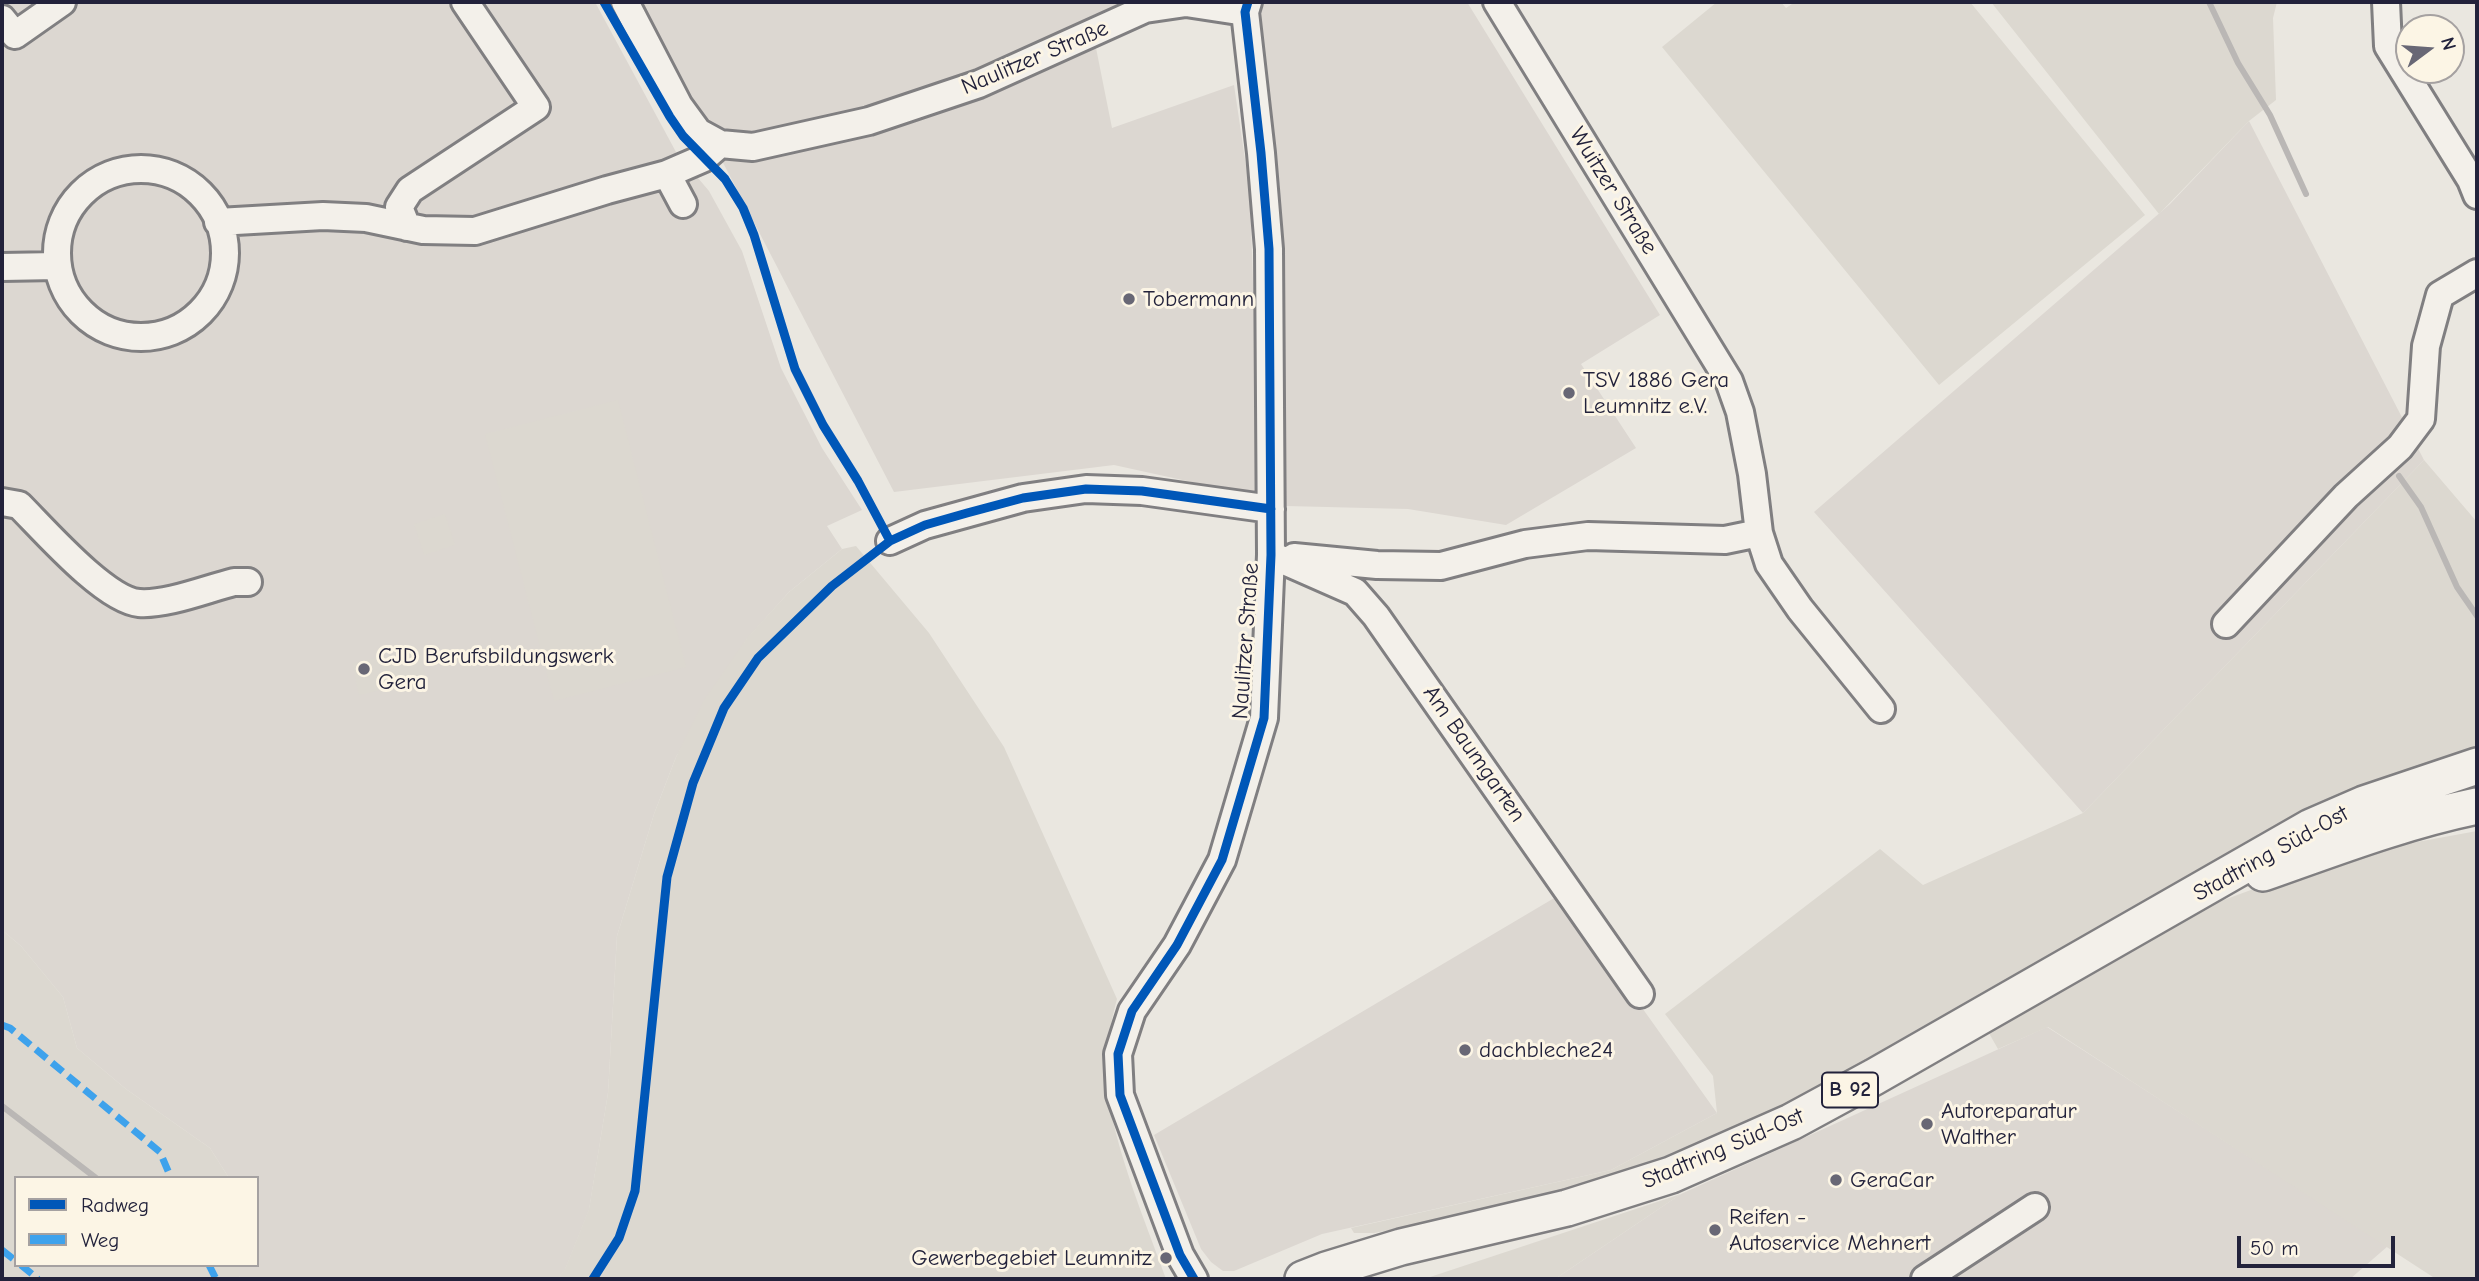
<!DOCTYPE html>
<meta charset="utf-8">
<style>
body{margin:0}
#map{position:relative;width:2479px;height:1281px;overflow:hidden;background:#eae7e0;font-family:"Comic Neue",sans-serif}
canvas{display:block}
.frame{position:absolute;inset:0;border:4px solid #22223b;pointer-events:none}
.legend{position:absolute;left:14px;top:1176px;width:245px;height:91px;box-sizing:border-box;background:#fcf5e5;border:2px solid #a5a1a1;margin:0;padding:9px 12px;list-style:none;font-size:21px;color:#22223b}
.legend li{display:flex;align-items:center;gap:14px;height:35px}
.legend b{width:35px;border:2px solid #a5a1a1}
.north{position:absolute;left:2395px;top:14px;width:70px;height:70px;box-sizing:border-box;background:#fcf5e5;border:2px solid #a5a1a1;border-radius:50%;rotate:74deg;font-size:19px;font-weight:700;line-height:28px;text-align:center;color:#22223b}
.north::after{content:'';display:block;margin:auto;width:24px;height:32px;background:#686775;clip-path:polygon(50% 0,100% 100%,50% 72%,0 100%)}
.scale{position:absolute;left:2237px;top:1236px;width:158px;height:32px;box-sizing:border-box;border:4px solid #22223b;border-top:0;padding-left:9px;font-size:21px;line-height:24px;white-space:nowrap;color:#22223b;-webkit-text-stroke:5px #fcf5e5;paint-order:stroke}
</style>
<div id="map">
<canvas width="2479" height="1281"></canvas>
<div class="frame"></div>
<ul class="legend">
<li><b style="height:9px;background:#0057b8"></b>Radweg</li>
<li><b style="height:9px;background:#3ea2ec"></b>Weg</li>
</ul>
<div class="north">N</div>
<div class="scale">50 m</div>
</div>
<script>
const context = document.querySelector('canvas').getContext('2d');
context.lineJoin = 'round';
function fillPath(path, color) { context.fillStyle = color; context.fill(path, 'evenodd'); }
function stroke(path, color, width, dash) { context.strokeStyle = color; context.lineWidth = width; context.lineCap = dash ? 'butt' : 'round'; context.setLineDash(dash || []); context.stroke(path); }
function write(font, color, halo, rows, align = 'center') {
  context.font = font + ' "Comic Neue",sans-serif'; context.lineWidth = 6; context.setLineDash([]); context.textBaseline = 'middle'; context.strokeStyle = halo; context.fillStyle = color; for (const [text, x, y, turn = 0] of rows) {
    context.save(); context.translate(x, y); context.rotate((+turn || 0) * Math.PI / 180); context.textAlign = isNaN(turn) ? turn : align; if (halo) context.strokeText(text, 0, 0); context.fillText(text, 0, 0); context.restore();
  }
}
fillPath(new Path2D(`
 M2 2H595L676 152 709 191 742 251 781 368 822 448 862 510 827 526 842 549 789 592 747 639 676 757 654 814 617 936 608 1093 589 1210 565 1270 557 1279H242L239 1276V1265H257V1178H229L210 1148 126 1089 77 1048 63 997 21 946 2 930Z
 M636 2H1187L1096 48 1112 128 1234 85 1250 193 1260 497 1114 465 894 492 692 103Z
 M1262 2H1467L1660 315 1581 364 1636 448 1506 525 1408 509 1286 506 1280 189 1256 17Z
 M2249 121 2424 460 2083 813 1814 512 2170 204Z
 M1561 894 1717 1113 1611 1170 1322 1234 1234 1271H1223L1211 1262 1201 1249 1154 1135Z
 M2047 1027 2388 1246 2350 1279H1555L1681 1194Z`), '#dcd7d1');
fillPath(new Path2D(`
 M1717 2H1781L1786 8 1795 2H1970L2145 215 1939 385 1662 47Z
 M1991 2H2277L2273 18 2276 100 2249 121 2159 214Z
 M618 400 686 667 554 701 485 434Z
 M2424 460 2477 522V752L1842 1086 1623 1181 1489 1211 1374 1233H1354L1351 1228 1611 1170 1717 1113 1713 1076 1665 1014 1880 849 1923 885 2083 813Z
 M445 514 455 545 424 555 414 524Z
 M856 546 929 633 1004 747 1117 999C1111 1022 1106 1043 1106 1068 1106 1129 1145 1220 1166 1279H557L565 1269 589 1209 608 1093 617 936 654 814 676 757 704 700 747 638 789 592 842 549Z
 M420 649 426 680 359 695 352 663Z
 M2477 831V1279H2436L2048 1027 1998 1049 1986 1028 2096 964 2221 901 2346 855Z
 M2 930 21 946 63 997 77 1048 126 1089 210 1148 229 1178H16V1265H239V1276L242 1279H2Z
 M1681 1194 1555 1279H1421L1427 1278Z`), '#dcd8d0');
stroke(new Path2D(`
 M2209 2 2238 63 2270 115 2306 194
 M2399 476 2421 507 2457 587 2477 616
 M2 1106 96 1178`), '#bab7b5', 6);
const minor = new Path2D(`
 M625 2 679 106 698 132 720 144 753 147 869 121 979 84 1145 9 1186 3 1245 12
 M1497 2 1729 381 1740 412 1752 474 1759 533 1769 564 1800 609 1881 709
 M2386 2 2388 46 2471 180 2477 195
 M2 19 15 35 62 2
 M57 253a84 84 0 1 1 168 0a84 84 0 1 1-168 0Z
 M667 174 683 204
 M218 222 323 216 366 218 423 230 475 231 607 190 667 174 704 158 720 144
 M407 227 399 207 410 190 536 107 465 2
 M2 267 57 266
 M2 502 19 505C44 530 105 600 139 603 167 605 206 589 234 582H248
 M890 541 925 525 1023 498 1086 489 1142 491 1271 509
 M1271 555 1355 592 1376 616 1640 994
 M1294 557 1377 565 1441 566 1525 544 1588 536 1725 540 1759 533
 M2226 624 2346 496 2400 447 2421 419 2426 346 2440 295 2477 273
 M1194 1279 1180 1255 1120 1095 1118 1054 1132 1011 1177 945 1222 860 1264 718 1271 555 1269 249 1261 153 1245 12 1248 2
 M1925 1279 2035 1207`);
const major = new Path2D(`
 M2263 873C2334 848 2404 821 2477 806
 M1303 1279 1326 1270 1401 1247 1567 1208 1671 1175 1791 1122 1874 1077 2311 827 2364 804 2477 766`);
stroke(minor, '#807f81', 32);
stroke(major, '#807f81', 40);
stroke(minor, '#f3f0ea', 26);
stroke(major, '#f3f0ea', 35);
stroke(new Path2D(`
 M2 1025 10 1028 160 1152 171 1178
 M2 1250 16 1261
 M21 1265 38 1279
 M209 1265 216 1279`), '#3ea2ec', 7, [14, 7]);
stroke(new Path2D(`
 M604 2 670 117 683 136 725 179 743 208 754 235 795 369 823 425 858 481 890 541
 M593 1279 619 1238 635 1191 667 877 693 783 724 708 758 658 832 586 890 541 925 525 967 513 1023 498 1086 489 1142 491 1271 509
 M1194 1279 1180 1255 1120 1095 1118 1054 1132 1011 1177 945 1222 860 1264 718 1271 555 1269 249 1261 153 1245 12 1248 2`), '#0057b8', 9);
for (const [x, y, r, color] of [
 [1129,299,7,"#686775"],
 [1569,393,7,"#686775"],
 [364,669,7,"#686775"],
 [1465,1050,7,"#686775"],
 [1927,1124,7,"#686775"],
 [1836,1180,7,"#686775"],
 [1715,1230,7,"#686775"],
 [1166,1258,7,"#686775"]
]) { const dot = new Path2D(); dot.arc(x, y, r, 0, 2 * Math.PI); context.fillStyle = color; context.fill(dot); stroke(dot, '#fcf5e5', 2.5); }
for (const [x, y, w] of [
 [1850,1090,56]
]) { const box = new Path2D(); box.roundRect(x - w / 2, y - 17.5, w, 35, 5); context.fillStyle = '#fcf5e5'; context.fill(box); stroke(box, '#22223b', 2); }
write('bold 21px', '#22223b', null, [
 ["B 92",1850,1090]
]);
write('23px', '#22223b', '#fcf5e5', [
 ["Naulitzer Straße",1035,58,-23],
 ["Wuitzer Straße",1613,191,58],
 ["Naulitzer Straße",1246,641,-86],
 ["Am Baumgarten",1474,754,55],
 ["Stadtring Süd-Ost",2271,854,-29],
 ["Stadtring Süd-Ost",1723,1149,-23]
]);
write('23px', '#22223b', '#fcf5e5', [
 ["Tobermann",1143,299],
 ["TSV 1886 Gera",1583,380],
 ["Leumnitz e.V.",1583,406],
 ["CJD Berufsbildungswerk",378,656],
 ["Gera",378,682],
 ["dachbleche24",1479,1050],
 ["Autoreparatur",1941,1111],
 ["Walther",1941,1137],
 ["GeraCar",1850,1180],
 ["Reifen -",1729,1217],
 ["Autoservice Mehnert",1729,1243],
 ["Gewerbegebiet Leumnitz",1152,1258,"right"]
], 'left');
</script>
